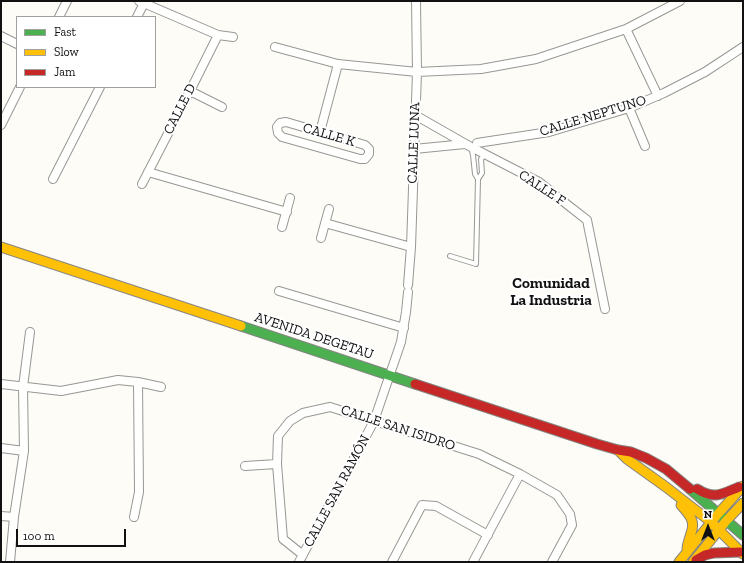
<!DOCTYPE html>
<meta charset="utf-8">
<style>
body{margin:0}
#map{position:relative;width:744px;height:563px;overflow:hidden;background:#fdfcf7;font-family:"Zilla Slab",serif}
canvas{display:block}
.frame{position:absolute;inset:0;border:2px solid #111;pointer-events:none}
.legend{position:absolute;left:16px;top:16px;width:140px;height:72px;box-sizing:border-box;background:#fff;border:1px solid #a0a0a0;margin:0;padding:5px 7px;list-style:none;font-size:12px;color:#111}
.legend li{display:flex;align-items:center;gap:8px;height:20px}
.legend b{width:20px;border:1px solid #a0a0a0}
.north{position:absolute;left:688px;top:507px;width:40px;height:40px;-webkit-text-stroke:3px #fff;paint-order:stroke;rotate:0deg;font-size:11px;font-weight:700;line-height:16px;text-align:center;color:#111}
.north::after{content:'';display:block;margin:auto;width:14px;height:18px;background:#111;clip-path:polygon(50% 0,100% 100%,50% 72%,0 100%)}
.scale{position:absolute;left:16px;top:529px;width:110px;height:18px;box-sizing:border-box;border:2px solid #111;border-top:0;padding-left:5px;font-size:12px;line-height:14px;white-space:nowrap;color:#111;-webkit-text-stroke:3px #fff;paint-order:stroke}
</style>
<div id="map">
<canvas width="744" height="563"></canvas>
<div class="frame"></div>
<ul class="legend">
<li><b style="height:5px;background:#4caf50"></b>Fast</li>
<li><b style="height:5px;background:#ffc107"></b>Slow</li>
<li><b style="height:5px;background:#c62828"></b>Jam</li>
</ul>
<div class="north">N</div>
<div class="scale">100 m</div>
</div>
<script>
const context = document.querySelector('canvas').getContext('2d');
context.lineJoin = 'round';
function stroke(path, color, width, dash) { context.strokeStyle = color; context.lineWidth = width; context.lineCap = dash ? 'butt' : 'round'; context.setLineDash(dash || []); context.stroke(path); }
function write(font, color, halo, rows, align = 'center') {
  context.font = font + ' "Zilla Slab",serif'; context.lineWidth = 4; context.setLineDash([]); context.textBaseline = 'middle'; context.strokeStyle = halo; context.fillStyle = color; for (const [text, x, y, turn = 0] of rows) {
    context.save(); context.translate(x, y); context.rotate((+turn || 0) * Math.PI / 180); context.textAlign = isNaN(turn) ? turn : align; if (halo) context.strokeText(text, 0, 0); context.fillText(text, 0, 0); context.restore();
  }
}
const lane = new Path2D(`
 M471 147 473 155 475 174 478 179 482 173 481 159 485 154
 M450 256 476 264 478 179`);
const street = new Path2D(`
 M139 1 218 35 233 37
 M59 17 67 1
 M137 17 145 1
 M626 29 658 96
 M1 36 17 44
 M275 47 338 64 417 72 481 69 536 59 626 29 680 1
 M190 91 222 107
 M629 108 645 146
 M415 115 471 147 539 182 569 206 587 220 605 309
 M286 122 365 145 369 149V154L365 159H360L282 137 278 133 277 127 280 123Z
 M1 125 20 87
 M320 132 338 64
 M477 143 549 132 629 108 664 93 705 72 743 47
 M414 149 465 144
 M148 172 287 212
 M53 179 100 87
 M142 184 190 91 218 35
 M325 223 411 247
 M282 227 290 198
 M321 238 329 209
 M408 285 411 247 417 72 416 1
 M279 291 404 328
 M1 384 61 391 118 380 138 382 161 387
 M1 448 24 451
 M245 466 277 464
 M1 516 14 517
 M134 517 139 492 138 382
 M303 555 283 539 277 464 278 436 290 421 303 413 330 407 479 454 520 474 557 495 570 514 572 525 552 562
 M10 562 14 517 24 451 23 387 30 332
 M299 562 374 421 401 342 406 312 408 292
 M392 562 422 505 436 506 488 535
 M473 562 520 474`);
const fast = new Path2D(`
 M241 326 415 384
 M690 489 743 535`);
const slow = new Path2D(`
 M1 247 241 326
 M618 450 627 459 666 487 711 522 743 554
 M681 505C689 514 696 521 691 533 690 539 687 543 687 549
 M679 562 718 514 743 486
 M693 562 726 521 743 503`);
const jam = new Path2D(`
 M415 384 597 444 618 450 631 452 646 458 666 469 690 489
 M697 489C715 500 722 494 739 487
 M696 560 705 555 714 553 741 552`);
stroke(lane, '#979795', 6);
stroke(street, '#979795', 10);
stroke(fast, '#858482', 11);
stroke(slow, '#858482', 11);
stroke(jam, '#858482', 11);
stroke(lane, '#fffffe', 4);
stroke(street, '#fffffe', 8);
stroke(fast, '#4caf50', 9);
stroke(slow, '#ffc107', 9);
stroke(jam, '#c62828', 9);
write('14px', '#111', '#fff', [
 ["CALLE D",180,109,-63],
 ["CALLE NEPTUNO",593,116,-17],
 ["CALLE K",329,135,16],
 ["CALLE LUNA",414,143,-88],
 ["CALLE F",542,188,33],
 ["AVENIDA DEGETAU",314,336,18],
 ["CALLE SAN ISIDRO",398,428,18],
 ["CALLE SAN RAMÓN",337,491,-62]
]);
write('bold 15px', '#111', '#fff', [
 ["Comunidad",551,284],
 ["La Industria",551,301]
]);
</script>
